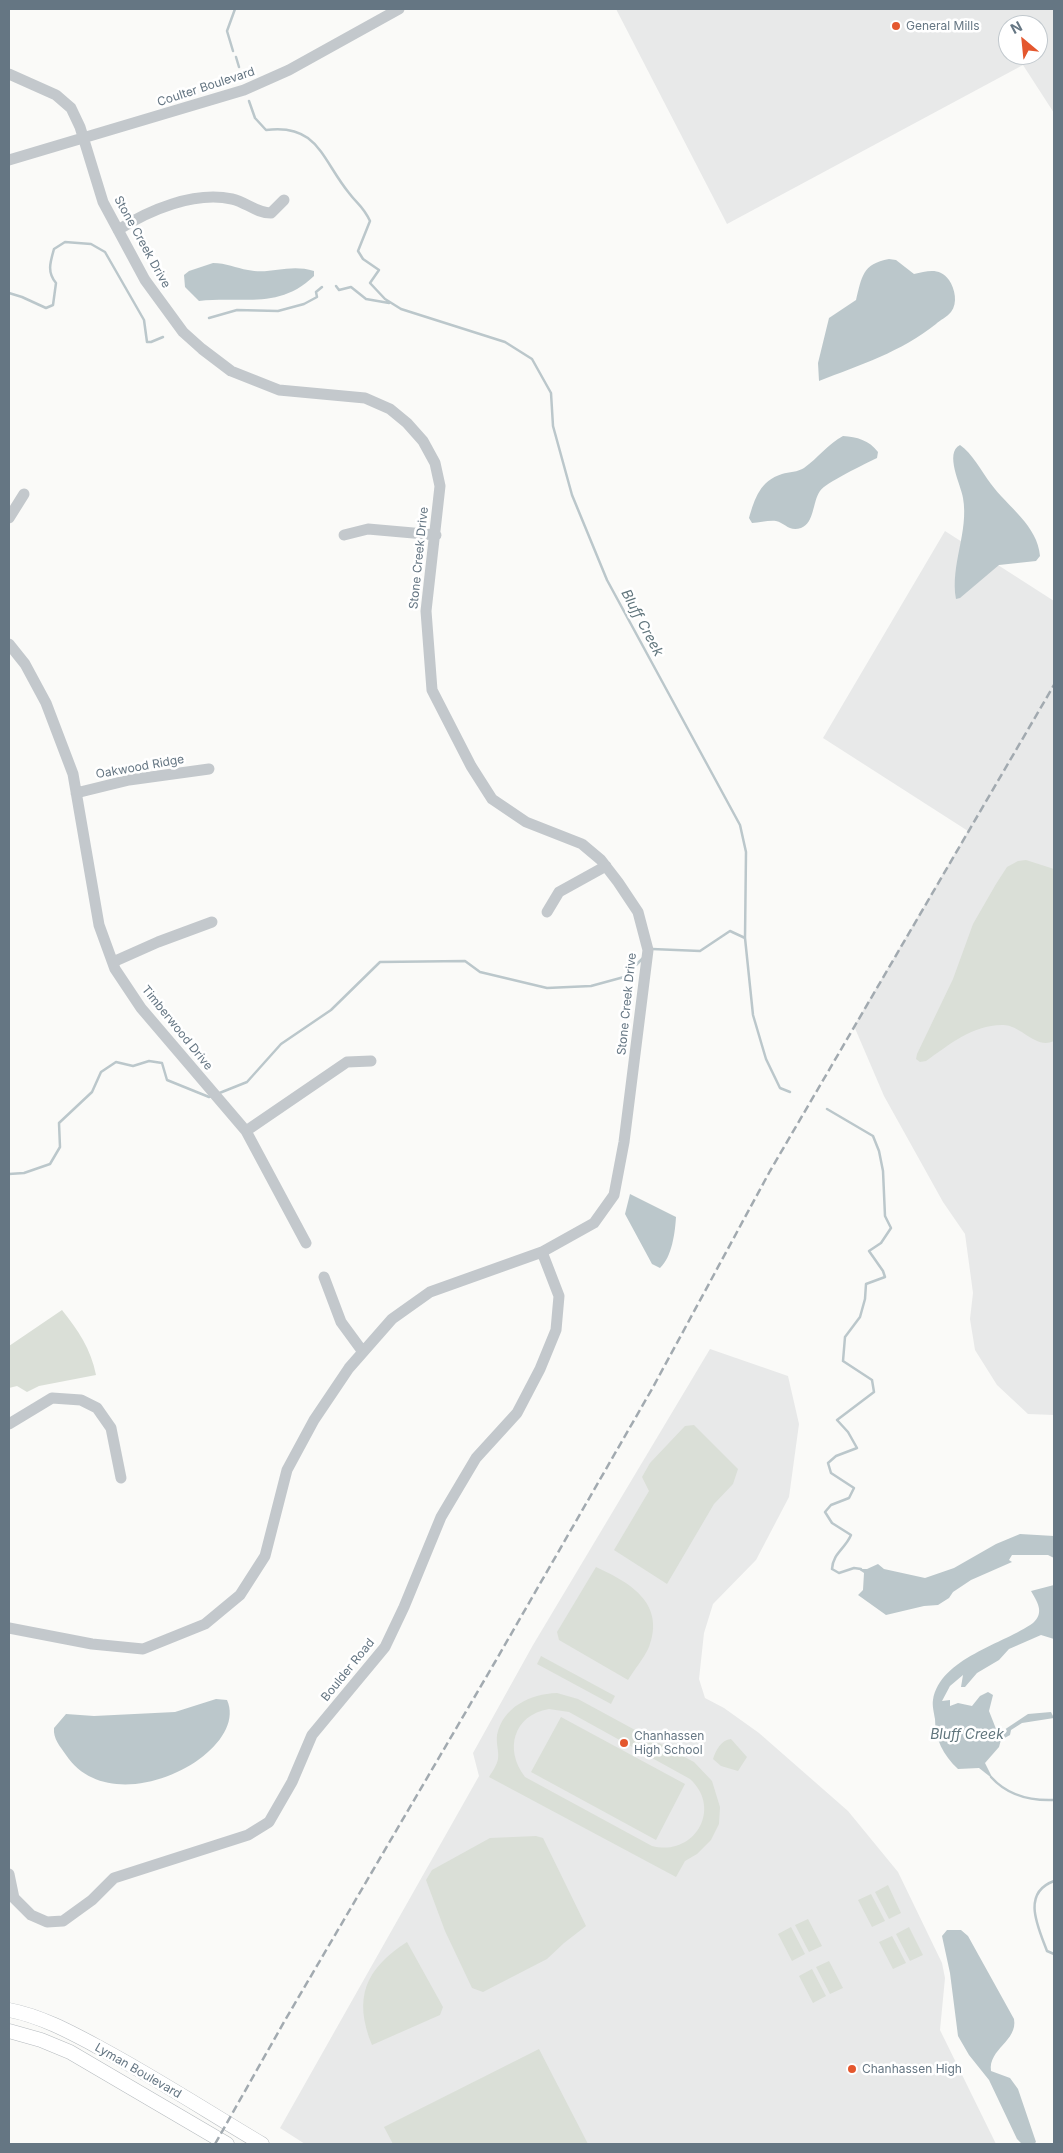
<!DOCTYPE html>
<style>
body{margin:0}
#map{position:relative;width:1063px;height:2153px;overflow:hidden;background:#fafaf8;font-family:Inter,sans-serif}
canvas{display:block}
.frame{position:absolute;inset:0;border:10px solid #657683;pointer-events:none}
.north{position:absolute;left:998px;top:15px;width:50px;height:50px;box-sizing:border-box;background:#fff;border:1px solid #c1c8cd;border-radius:50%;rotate:332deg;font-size:14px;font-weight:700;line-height:20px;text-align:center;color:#657683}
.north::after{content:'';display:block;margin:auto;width:18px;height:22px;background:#e4572e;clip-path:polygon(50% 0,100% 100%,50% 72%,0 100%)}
</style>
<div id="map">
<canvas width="1063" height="2153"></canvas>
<div class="frame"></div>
<div class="north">N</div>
</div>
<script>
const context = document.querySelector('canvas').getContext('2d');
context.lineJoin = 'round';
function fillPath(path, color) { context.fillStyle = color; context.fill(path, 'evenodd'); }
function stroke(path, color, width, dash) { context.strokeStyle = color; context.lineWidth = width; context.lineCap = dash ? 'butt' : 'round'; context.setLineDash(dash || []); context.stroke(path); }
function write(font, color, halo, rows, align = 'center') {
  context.font = font + ' Inter,sans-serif'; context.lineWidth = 5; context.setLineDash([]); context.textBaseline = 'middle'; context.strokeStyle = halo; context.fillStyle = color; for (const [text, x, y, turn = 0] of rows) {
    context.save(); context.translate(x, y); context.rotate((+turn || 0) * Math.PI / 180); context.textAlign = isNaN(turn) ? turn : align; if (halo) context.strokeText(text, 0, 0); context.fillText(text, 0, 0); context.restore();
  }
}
fillPath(new Path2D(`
 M616 9H1054V113L1023 65 727 224ZM1008 25H1038V55H1008Z
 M945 531 1054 601V1415L1028 1414 997 1385 975 1350 970 1319 973 1293 965 1234 943 1202 884 1096 854 1026 968 831 823 738Z
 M710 1349 788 1376 799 1424 789 1497 756 1560 713 1604 704 1633 699 1679 705 1698 724 1708 759 1733 848 1811 898 1872 942 1963 945 1978 940 2030 996 2144H305L280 2128 479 1776 473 1753 533 1645Z`), '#e8e9e9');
fillPath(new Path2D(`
 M1026 860 1054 869V1041C1035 1050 1021 1024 1002 1025 972 1025 949 1045 926 1061L920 1062 916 1059 917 1054 953 979 973 924 996 884 1007 867 1018 861Z
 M62 1310C78 1330 91 1349 96 1375L39 1386 27 1392 17 1386 9 1388V1346Z
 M694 1425 738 1469 733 1484 714 1504 667 1584 614 1550 649 1491 642 1477 650 1463 685 1426Z
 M596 1567C629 1582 666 1603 649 1647 644 1658 634 1670 628 1680L559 1640 557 1632Z
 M541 1656 615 1696 611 1704 537 1664Z
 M557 1693 578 1699 694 1762 712 1781 720 1807 719 1824 711 1840 697 1854 685 1861 676 1877 489 1777C492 1772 497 1765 498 1759 499 1751 496 1744 497 1735 503 1707 530 1694 557 1693ZM549 1709 569 1712 690 1779C723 1809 694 1857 652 1846L525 1777C504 1750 513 1715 549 1709Z
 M561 1717 685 1784 656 1840 531 1772Z
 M731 1739 747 1757 738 1771 721 1766 713 1759C716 1750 721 1740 731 1739Z
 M536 1836 543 1838 586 1926 564 1943 547 1959 483 1992 472 1988 445 1931 426 1880 432 1870 490 1838Z
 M888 1885 901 1913 889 1919 875 1892Z
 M871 1894 885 1921 872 1927 858 1900Z
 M808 1919 822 1946 809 1952 795 1925Z
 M791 1927 805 1954 792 1961 778 1934Z
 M909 1927 923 1955 910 1961 896 1934Z
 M892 1936 906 1963 893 1969 879 1942Z
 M407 1942 443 2007 440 2015 372 2045C353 1998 365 1969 407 1942Z
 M829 1961 843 1988 830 1994 816 1967Z
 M812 1969 826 1996 813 2003 799 1976Z
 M539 2049 588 2144H393L384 2127Z`), '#dadfd7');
fillPath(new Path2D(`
 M889 259 896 260 914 274C927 271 940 267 949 280 955 289 958 303 951 312 947 317 940 320 936 324 901 352 860 365 819 381L818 363 829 318 856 300C862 277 862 264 889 259Z
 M213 263C226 263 236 268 248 270 271 275 289 263 314 271V276C279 310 243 296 199 301L185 287 184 275 189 271Z
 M843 436C857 437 869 440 878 452L877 458C865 464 825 483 820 491 812 503 815 522 801 528 789 532 785 523 776 521 768 520 760 523 752 523L749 518C755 498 760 481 782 474 789 472 798 472 804 468 818 458 828 444 843 436Z
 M960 445C972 453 982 472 991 484 1007 506 1038 526 1040 556L1036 561 999 565 960 598 956 599C950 565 969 532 963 498 961 485 944 453 960 445Z
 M630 1194 676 1217C675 1233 672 1257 660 1268L652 1264 625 1214Z
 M1020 1534 1054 1536V1558L1048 1555H1012L1009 1560 1012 1562 971 1580 953 1592 949 1598 938 1605 924 1606 886 1615 858 1595 863 1590 864 1573 858 1569H867L878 1564 884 1569 925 1578 954 1568 996 1544Z
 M1054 1585V1639L1041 1635 1009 1649 999 1660 977 1673 965 1687H961L963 1675 950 1686 942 1701 950 1700V1706L958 1703 972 1706 980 1696 988 1692 993 1695 989 1711 998 1734 1028 1714 1051 1712 1054 1718 1022 1723 1011 1730 1010 1735 1001 1740 999 1747 985 1763 993 1779 979 1768 958 1769C943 1755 935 1739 935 1719 934 1713 932 1705 933 1700 940 1658 1004 1644 1033 1623 1045 1612 1037 1602 1031 1591Z
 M216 1699 227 1700C251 1753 113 1826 66 1755 60 1746 53 1739 54 1728L66 1714 94 1716 175 1712Z
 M947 1930H961L968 1936 1014 2019C1018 2041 988 2049 991 2071L1010 2078 1018 2089 1036 2142 1034 2144H1022L1017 2139 989 2080 969 2055 958 2036 950 1973 942 1936Z`), '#bbc7cb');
stroke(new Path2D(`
 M233 51 227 31 235 9
 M236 57 239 67
 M249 101 255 118 266 130C318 123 322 160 349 193 358 205 363 206 370 221L358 251 363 259 379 270 370 283 385 299 401 309 505 342 532 359 551 393 553 426 572 495 607 580 740 825 746 852 745 938 753 1015 766 1059 780 1088 790 1092
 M336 286 339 290 351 287 366 299 389 303
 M9 293 22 297 46 308 53 305 56 283C47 272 50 263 54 249L65 242 91 244 105 252 144 320 147 342H151L163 337
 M209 318 237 310 278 311 304 304 317 297 316 292 322 287
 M652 949 700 951 730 931 745 938
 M217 1094 247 1082 281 1044 331 1010 380 962 465 961 480 972 547 988 591 986 624 977 643 958
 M827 1109 873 1136 879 1151 883 1171 885 1216 891 1228 881 1243 869 1251 883 1271 885 1277 866 1284 865 1299 860 1317 845 1337 843 1361 872 1380 874 1392 837 1420 848 1432 857 1448 836 1456 828 1463 831 1473 854 1488 849 1498 831 1505 825 1512 832 1523 851 1535C845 1549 833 1553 832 1569L839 1573 854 1568 861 1569
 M9 1174 24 1173 50 1164 60 1147 59 1123 92 1092 101 1072 116 1062 133 1066 149 1061 162 1063 167 1080 209 1097 212 1096
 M991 1777C1008 1796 1030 1801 1054 1800
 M1054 1881C1021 1893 1038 1927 1047 1951L1054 1954`), '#bbc7cb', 2.5);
const major = new Path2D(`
 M9 2010C41 2016 72 2033 100 2048 156 2078 208 2112 262 2144
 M9 2031 41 2040 70 2052 227 2144`);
stroke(major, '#b5babe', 15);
stroke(new Path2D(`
 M9 74 56 95 71 108 80 127 103 202 145 280 183 332 202 349 231 371 279 390 365 398 390 409 407 423 423 441 435 463 440 486 426 611 432 690 471 766 492 799 526 822 582 844 601 860 618 882 638 912 648 950 624 1142 614 1195 594 1223 542 1252 430 1292 392 1319 349 1368 314 1420 287 1470 265 1556 240 1595 205 1624 143 1649 92 1644 9 1628
 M9 160 244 90 289 70 399 9
 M118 230C149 210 194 191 232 199 246 202 256 213 271 213L284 200
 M9 518 24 494
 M344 535 368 529 436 535
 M9 644 25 664 46 703 73 774 99 925 115 969 141 1008 246 1131 306 1243
 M76 793 129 780 209 769
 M547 912 559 892 606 866
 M113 962 158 942 212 922
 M246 1131 347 1062 371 1061
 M324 1277 341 1322 363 1352
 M9 1424 52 1398 81 1400 97 1408 111 1428 121 1478
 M9 1874 14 1898 31 1915 47 1922 63 1921 92 1900 114 1878 248 1835 269 1822 292 1782 312 1735 385 1647 404 1607 441 1517 476 1458 517 1413 540 1369 556 1330 559 1296 542 1252`), '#c3c8cc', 11);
stroke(major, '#fff', 14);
stroke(new Path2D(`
 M215 2144 284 2022 495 1662 652 1389 770 1171 1054 685`), '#a2aab0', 2.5, [8, 4]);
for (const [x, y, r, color] of [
 [896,26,5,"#e4572e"],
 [624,1743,5,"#e4572e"],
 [852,2069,5,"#e4572e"]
]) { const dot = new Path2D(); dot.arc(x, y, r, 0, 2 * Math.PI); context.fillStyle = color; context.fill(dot); stroke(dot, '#fff', 2); }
write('12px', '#657683', '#fff', [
 ["General Mills",906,26],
 ["Chanhassen",634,1736],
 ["High School",634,1750],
 ["Chanhassen High",862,2069]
], 'left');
write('12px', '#657683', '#fff', [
 ["Coulter Boulevard",206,87,-18],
 ["Stone Creek Drive",142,242,61],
 ["Stone Creek Drive",419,558,-84],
 ["Oakwood Ridge",140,767,-10],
 ["Stone Creek Drive",627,1004,-84],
 ["Timberwood Drive",177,1028,51],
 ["Boulder Road",348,1670,-51],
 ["Lyman Boulevard",138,2071,30]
]);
write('italic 14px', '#60757c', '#fff', [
 ["Bluff Creek",642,623,62],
 ["Bluff Creek",967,1735]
]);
</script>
